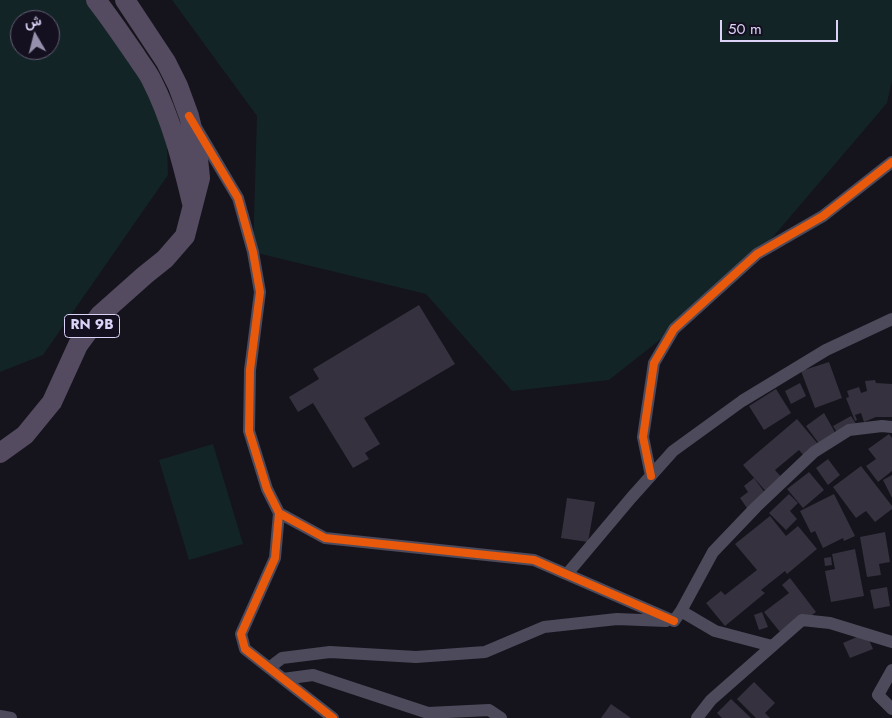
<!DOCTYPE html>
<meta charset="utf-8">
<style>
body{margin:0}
#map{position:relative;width:892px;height:718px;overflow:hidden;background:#15141c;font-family:Jost,Vazirmatn,sans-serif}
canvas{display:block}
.north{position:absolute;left:10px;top:10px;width:50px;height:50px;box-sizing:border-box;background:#14101f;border:1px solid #645e76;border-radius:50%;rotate:352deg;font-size:14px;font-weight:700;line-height:20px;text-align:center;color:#dcd3f9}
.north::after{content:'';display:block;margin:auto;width:18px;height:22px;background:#9690ac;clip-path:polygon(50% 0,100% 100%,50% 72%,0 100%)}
.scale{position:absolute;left:720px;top:20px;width:118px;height:22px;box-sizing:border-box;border:2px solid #dcd3f9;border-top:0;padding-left:6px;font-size:15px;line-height:18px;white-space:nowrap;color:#dcd3f9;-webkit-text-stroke:4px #14101f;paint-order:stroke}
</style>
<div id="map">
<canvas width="892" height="718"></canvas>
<div class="north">ش</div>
<div class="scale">50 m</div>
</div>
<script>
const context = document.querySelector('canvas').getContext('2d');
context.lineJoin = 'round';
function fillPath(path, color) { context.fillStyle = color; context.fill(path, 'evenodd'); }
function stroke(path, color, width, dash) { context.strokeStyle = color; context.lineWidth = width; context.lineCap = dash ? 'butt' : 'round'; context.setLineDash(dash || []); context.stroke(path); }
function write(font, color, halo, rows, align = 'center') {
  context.font = font + ' Jost,sans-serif'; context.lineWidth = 4.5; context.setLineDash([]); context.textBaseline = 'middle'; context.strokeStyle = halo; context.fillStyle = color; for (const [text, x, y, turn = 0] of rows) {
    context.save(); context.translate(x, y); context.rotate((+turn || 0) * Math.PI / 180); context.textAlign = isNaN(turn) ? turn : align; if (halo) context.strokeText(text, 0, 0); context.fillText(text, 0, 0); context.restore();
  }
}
fillPath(new Path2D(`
 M0 0H103L165 87 168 175 43 355 0 372ZM20 20H50V50H20Z
 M172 0H892V80L887 103 738 278 609 380 512 391 426 294 253 252 257 116Z
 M213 444 243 544 189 560 159 460Z`), '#132426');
fillPath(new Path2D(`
 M419 305 455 364 364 418 380 444 365 453 369 459 353 468 313 403 298 412 289 397 319 379 313 369Z
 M829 362 842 398 815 408 801 371Z
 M875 380 876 383 892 384V417H876L864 422 861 413 855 415 857 420 855 421 846 398 849 397 847 391 859 387 861 393 867 391 865 381Z
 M800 383 806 396 791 404 785 391Z
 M776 389 791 413 764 430 749 406Z
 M824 413 836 434 820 445 806 426Z
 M851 416 858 427 840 437 833 426Z
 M797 419 818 444 804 456 799 450 775 470 784 480 768 494 743 465Z
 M889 434 892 438V471L878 482 866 466 876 459 868 449Z
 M828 459 840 475 828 485 816 468Z
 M861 466 892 506V509L875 522 866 511 856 518 833 487Z
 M809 472 824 490 803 508 787 489Z
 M892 475V498L883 480Z
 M754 478 768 497 749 511 740 498 748 492 744 486Z
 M789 494 798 503 790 511 797 519 786 530 769 513Z
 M834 494 855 536 844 541 843 538 823 548 815 531 811 533 800 511Z
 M567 498 595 502 588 542 561 538Z
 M770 516 786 536 798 526 817 549 787 574 785 571 761 590 765 593 725 626 706 603 721 591 725 595 757 570 735 544Z
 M885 532 890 562 879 564 881 575 867 577 860 537Z
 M855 549 864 596 831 602 825 571 835 569 832 554Z
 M831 557 832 565 825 566 824 558Z
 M790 578 816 612 784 637 764 612 789 593 782 585Z
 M887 587 890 606 874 609 870 590Z
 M762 612 768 627 759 630 754 615Z
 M866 633 873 649 850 658 843 643Z
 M754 682 775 703 765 713 770 718H756L737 699Z
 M731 699 751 718H722L717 713Z
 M611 704 631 718H601Z`), '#35313e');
stroke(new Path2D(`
 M197 129 238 198 253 252 260 292 250 370 249 431 267 489 279 513 275 558 241 634 245 649 333 718
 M651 476 643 437 654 363 674 329 757 254 823 216 892 162
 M279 513 325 538 534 560 674 621
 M567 574 631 498 673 451 742 401 826 350 892 319
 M681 611 715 631 772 646
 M674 621 681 611 713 552 756 507 814 452 849 430 882 426 892 427
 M269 668 282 658 330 652 416 657 485 652 544 627 617 619 666 621
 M892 670 878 695 892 709
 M283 679 313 675 428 713 489 710 501 718
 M0 716 11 718
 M697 718 711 700 802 620 830 623 892 642`), '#4c4a5b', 12);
stroke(new Path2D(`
 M96 0C110 18 123 37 136 56 141 64 147 71 151 79 171 118 182 161 192 203
 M0 453 25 435 52 402 78 345 100 315 145 275 165 259 185 236 200 178 197 149 189 116 178 86 166 62 125 0`), '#554b60', 20);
stroke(new Path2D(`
 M189 116 238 198 253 252 260 292 250 370 249 431 267 489 279 513 275 558 241 634 245 649 333 718
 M651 476 643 437 654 363 674 329 757 254 823 216 892 162
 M279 513 325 538 534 560 674 621`), '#e8590c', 8);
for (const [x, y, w] of [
 [92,326,55]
]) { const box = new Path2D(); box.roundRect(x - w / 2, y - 11.5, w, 23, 4); context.fillStyle = '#14101f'; context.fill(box); stroke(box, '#dcd3f9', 1); }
write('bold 14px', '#dcd3f9', null, [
 ["RN 9B",92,326]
]);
</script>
